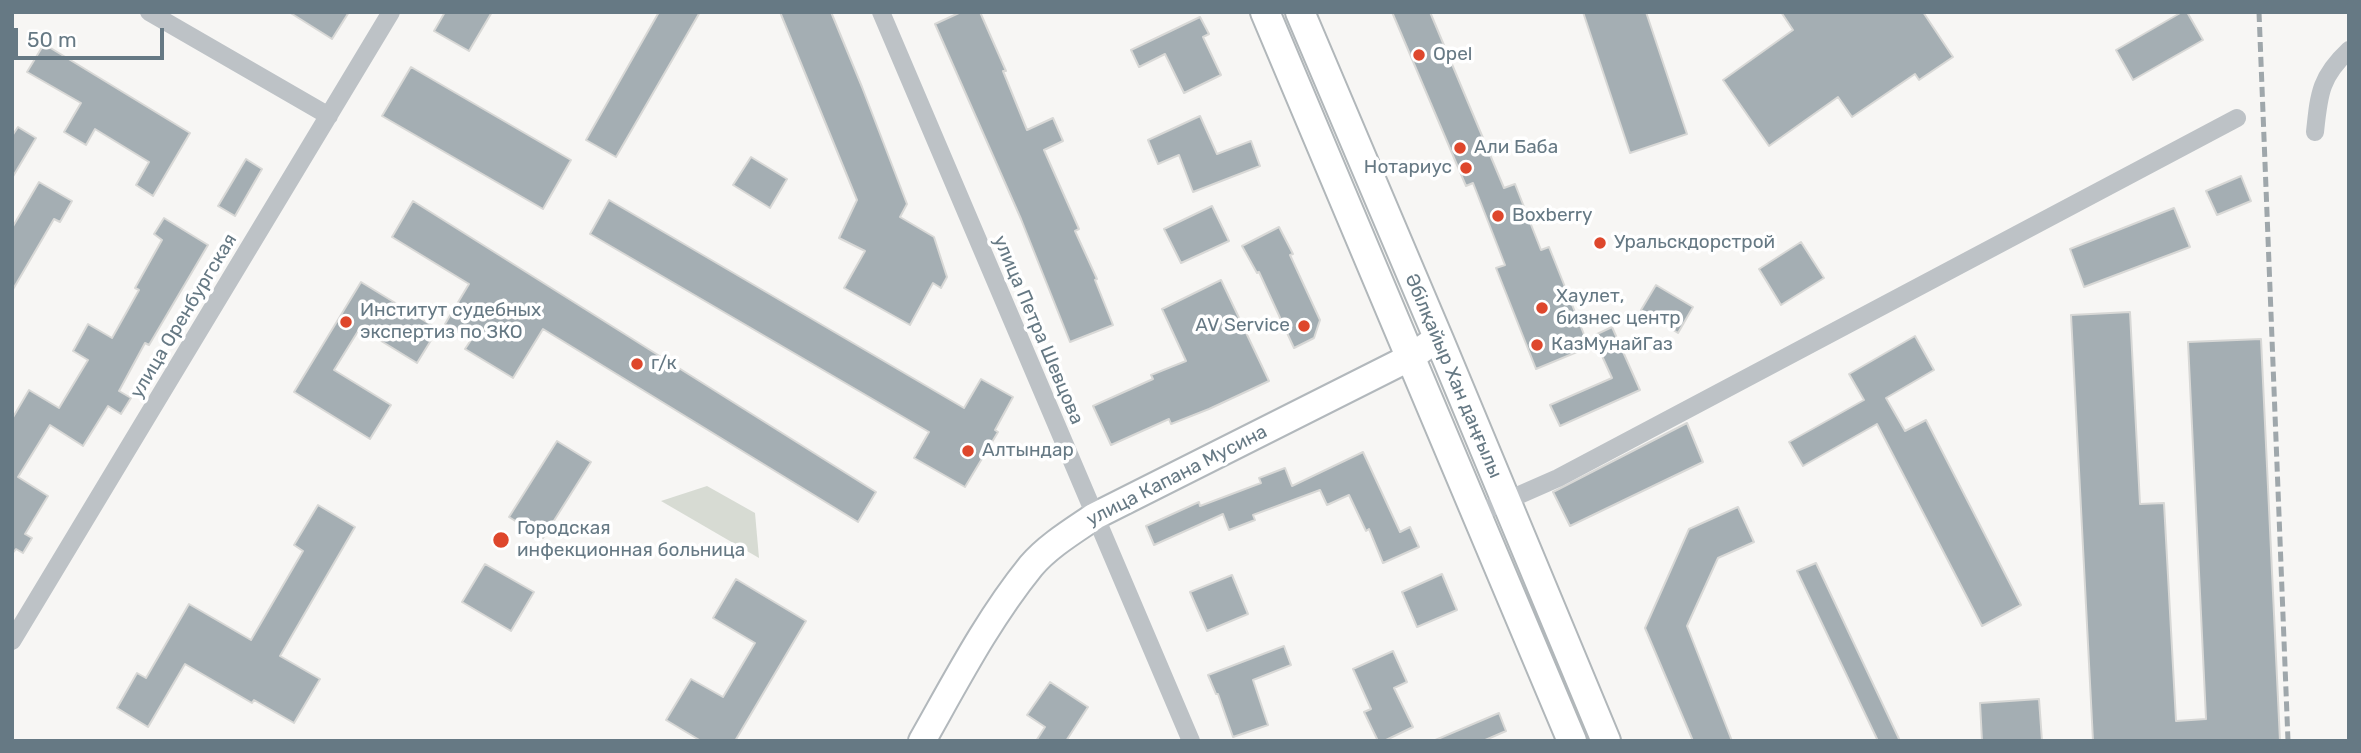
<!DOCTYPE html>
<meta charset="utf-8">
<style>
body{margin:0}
#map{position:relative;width:2361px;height:753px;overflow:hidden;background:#f7f6f4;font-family:Rubik,sans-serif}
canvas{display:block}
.frame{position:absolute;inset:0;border:14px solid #667984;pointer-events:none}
.scale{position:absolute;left:14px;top:28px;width:150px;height:32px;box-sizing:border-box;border:4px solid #667984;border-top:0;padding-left:9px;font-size:21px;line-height:24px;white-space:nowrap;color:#667984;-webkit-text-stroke:5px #fff;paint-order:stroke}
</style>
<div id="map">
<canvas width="2361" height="753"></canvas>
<div class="frame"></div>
<div class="scale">50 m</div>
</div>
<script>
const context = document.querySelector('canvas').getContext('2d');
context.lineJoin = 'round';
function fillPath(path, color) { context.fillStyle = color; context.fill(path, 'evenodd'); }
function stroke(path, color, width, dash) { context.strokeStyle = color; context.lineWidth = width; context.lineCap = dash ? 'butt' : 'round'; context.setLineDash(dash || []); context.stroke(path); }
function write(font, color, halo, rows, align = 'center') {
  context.font = font + ' Rubik,sans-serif'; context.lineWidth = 7; context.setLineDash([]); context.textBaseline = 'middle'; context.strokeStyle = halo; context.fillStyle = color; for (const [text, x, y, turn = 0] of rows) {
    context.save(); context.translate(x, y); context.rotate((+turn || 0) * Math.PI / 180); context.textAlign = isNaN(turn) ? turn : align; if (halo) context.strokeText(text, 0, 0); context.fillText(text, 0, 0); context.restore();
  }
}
fillPath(new Path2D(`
 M707 486 755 513 759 558 661 501Z`), '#d7dbd3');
const building = new Path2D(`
 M289 12H349L332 39Z
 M445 12H492L469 51 434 31Z
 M659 12H700L616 157 586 140Z
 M780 12H831L862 87 907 204 900 217 934 237 947 277 941 288 933 283 910 325 844 288 865 251 839 238 857 200Z
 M961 12H980L1006 71H1003L1027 130 1053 118 1063 141 1044 150 1079 229 1075 231 1097 279 1095 280 1113 325 1070 342 1021 219 935 24Z
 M1392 12H1430L1504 188 1515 184 1541 250 1549 247 1589 347 1536 369 1496 268 1505 265 1473 183 1466 186Z
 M1583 12H1646L1687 134 1630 153Z
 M1781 12H1923L1953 57 1919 80 1915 74 1852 117 1838 97 1769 146 1723 80 1793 30Z
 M2182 12H2187L2203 40 2133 80 2116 50Z
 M1200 17 1209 34 1203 37 1221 75 1184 93 1165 54 1139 67 1131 50Z
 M44 44 190 133 153 196 136 185 149 162 95 129 86 145 64 132 81 103 27 72Z
 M411 67 571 160 543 209 382 116Z
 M1200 116 1217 154 1251 141 1260 166 1193 192 1179 155 1158 164 1148 140Z
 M18 127 36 138 12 178V136Z
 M751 157 787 179 770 208 733 185Z
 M246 159 262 169 235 216 218 206Z
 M2241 176 2251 201 2217 215 2206 191Z
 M39 182 72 201 60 222 54 219 12 291V228Z
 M609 200 964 408 981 379 1013 397 995 430 998 432 965 487 914 458 929 432 590 234Z
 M413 201 876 492 858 522 543 329 513 378 465 349 471 340 445 324 469 284 392 237Z
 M1212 206 1229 241 1181 263 1164 229Z
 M2174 208 2190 247 2084 287 2070 249Z
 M164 218 208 245 149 345 145 343 119 391 131 398 121 414 108 406 83 446 50 425 18 477 48 496 25 534 32 538 23 553 16 549 12 554V419L29 390 59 408 88 360 73 351 88 324 112 338 139 290 135 288 162 240 154 234Z
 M1279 227 1293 254 1290 255 1320 320 1314 338 1294 348 1259 272 1257 273 1242 246Z
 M1801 242 1824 278 1781 305 1759 269Z
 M1221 280 1269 381 1209 409 1171 424 1169 419 1111 445 1093 406 1153 379 1151 375 1186 361 1162 309Z
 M361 282 438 329 417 363 360 328 334 370 391 405 370 439 294 392Z
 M1656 285 1693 307 1678 333 1641 310Z
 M2130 312 2140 504 2164 503 2176 721 2206 719 2188 342 2261 339 2280 741H2093L2071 315Z
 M1612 327 1640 390 1560 426 1550 405 1612 378 1593 336Z
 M1915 336 1934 370 1886 398 1905 431 1926 420 2021 605 1982 626 1877 424 1803 466 1789 442 1864 400 1849 374Z
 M1687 423 1703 462 1570 526 1553 492Z
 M557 441 591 462 543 538 509 517Z
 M1363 452 1400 532 1410 527 1419 547 1383 563 1369 529 1366 531 1349 495 1327 505 1320 490 1253 515 1255 520 1229 530 1223 514 1154 545 1146 526 1199 502 1200 506 1261 483 1259 478 1285 468 1292 486Z
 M318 505 355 527 280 656 320 679 294 723 254 700 252 703 185 664 148 727 117 708 137 673 146 678 189 604 251 640 303 551 294 545Z
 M1738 507 1754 542 1718 558 1687 626 1732 741H1693L1645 628 1689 529Z
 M1816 563 1900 741H1878L1797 571Z
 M485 564 534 592 511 631 462 602Z
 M1442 574 1457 610 1417 627 1402 592Z
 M1232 575 1248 614 1207 631 1190 592Z
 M736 579 806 621 735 741H701L666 720 691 679 723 697 755 643 713 618Z
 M1284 646 1291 665 1253 680 1268 725 1233 737 1218 694H1216L1208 675Z
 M1393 651 1407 682 1394 688 1413 727 1384 741H1378L1364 712 1371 709 1353 669Z
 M1050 682 1088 707 1066 741H1036L1045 727 1027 715Z
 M2039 699 2042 741H1982L1980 703Z
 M1499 713 1506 731 1483 741H1433Z`);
fillPath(building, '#a4aeb3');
stroke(building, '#d8d8d6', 2);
const secondary = new Path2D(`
 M922 741C956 681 988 619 1031 566 1048 546 1073 531 1095 516L1411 357 1438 338`);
const primary = new Path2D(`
 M1265 12 1572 741
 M1300 12 1440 342 1606 741`);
stroke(secondary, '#b2b8bc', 30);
stroke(primary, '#b1b7ba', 32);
stroke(new Path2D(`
 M149 12 329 116
 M881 12 1191 741
 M2315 132C2319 94 2320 77 2349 50
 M1476 514 1558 478 2237 118
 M12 641 391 12`), '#bdc2c6', 18);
stroke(secondary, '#fff', 26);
stroke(primary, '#fff', 28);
stroke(new Path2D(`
 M2259 12 2288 741`), '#9fa7ab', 5, [10, 5]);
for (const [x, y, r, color] of [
 [1419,55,7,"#de472c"],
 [1460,148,7,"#de472c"],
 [1466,168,7,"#de472c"],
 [1498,216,7,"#de472c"],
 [1600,243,7,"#de472c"],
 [1542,308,7,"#de472c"],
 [346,322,7,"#de472c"],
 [1304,326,7,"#de472c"],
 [1537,345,7,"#de472c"],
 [637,364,7,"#de472c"],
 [968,451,7,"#de472c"],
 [501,540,9,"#de472c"]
]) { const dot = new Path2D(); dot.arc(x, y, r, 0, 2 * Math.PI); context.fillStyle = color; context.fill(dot); stroke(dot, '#fff', 2.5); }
write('19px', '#667984', '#fff', [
 ["Opel",1433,55],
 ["Али Баба",1474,148],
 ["Нотариус",1452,168,"right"],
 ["Boxberry",1512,216],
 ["Уральскдорстрой",1614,243],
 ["Хаулет,",1556,297],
 ["бизнес центр",1556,319],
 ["Институт судебных",360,311],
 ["экспертиз по ЗКО",360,333],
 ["AV Service",1290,326,"right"],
 ["КазМунайГаз",1551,345],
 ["г/к",651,364],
 ["Алтындар",982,451],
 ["Городская",517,529],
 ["инфекционная больница",517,551]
], 'left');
write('19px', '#667984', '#fff', [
 ["улица Оренбургская",184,316,-59],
 ["улица Петра Шевцова",1038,330,67],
 ["Әбілқайыр Хан даңғылы",1453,376,67],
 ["улица Капана Мусина",1177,476,-27]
]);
</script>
